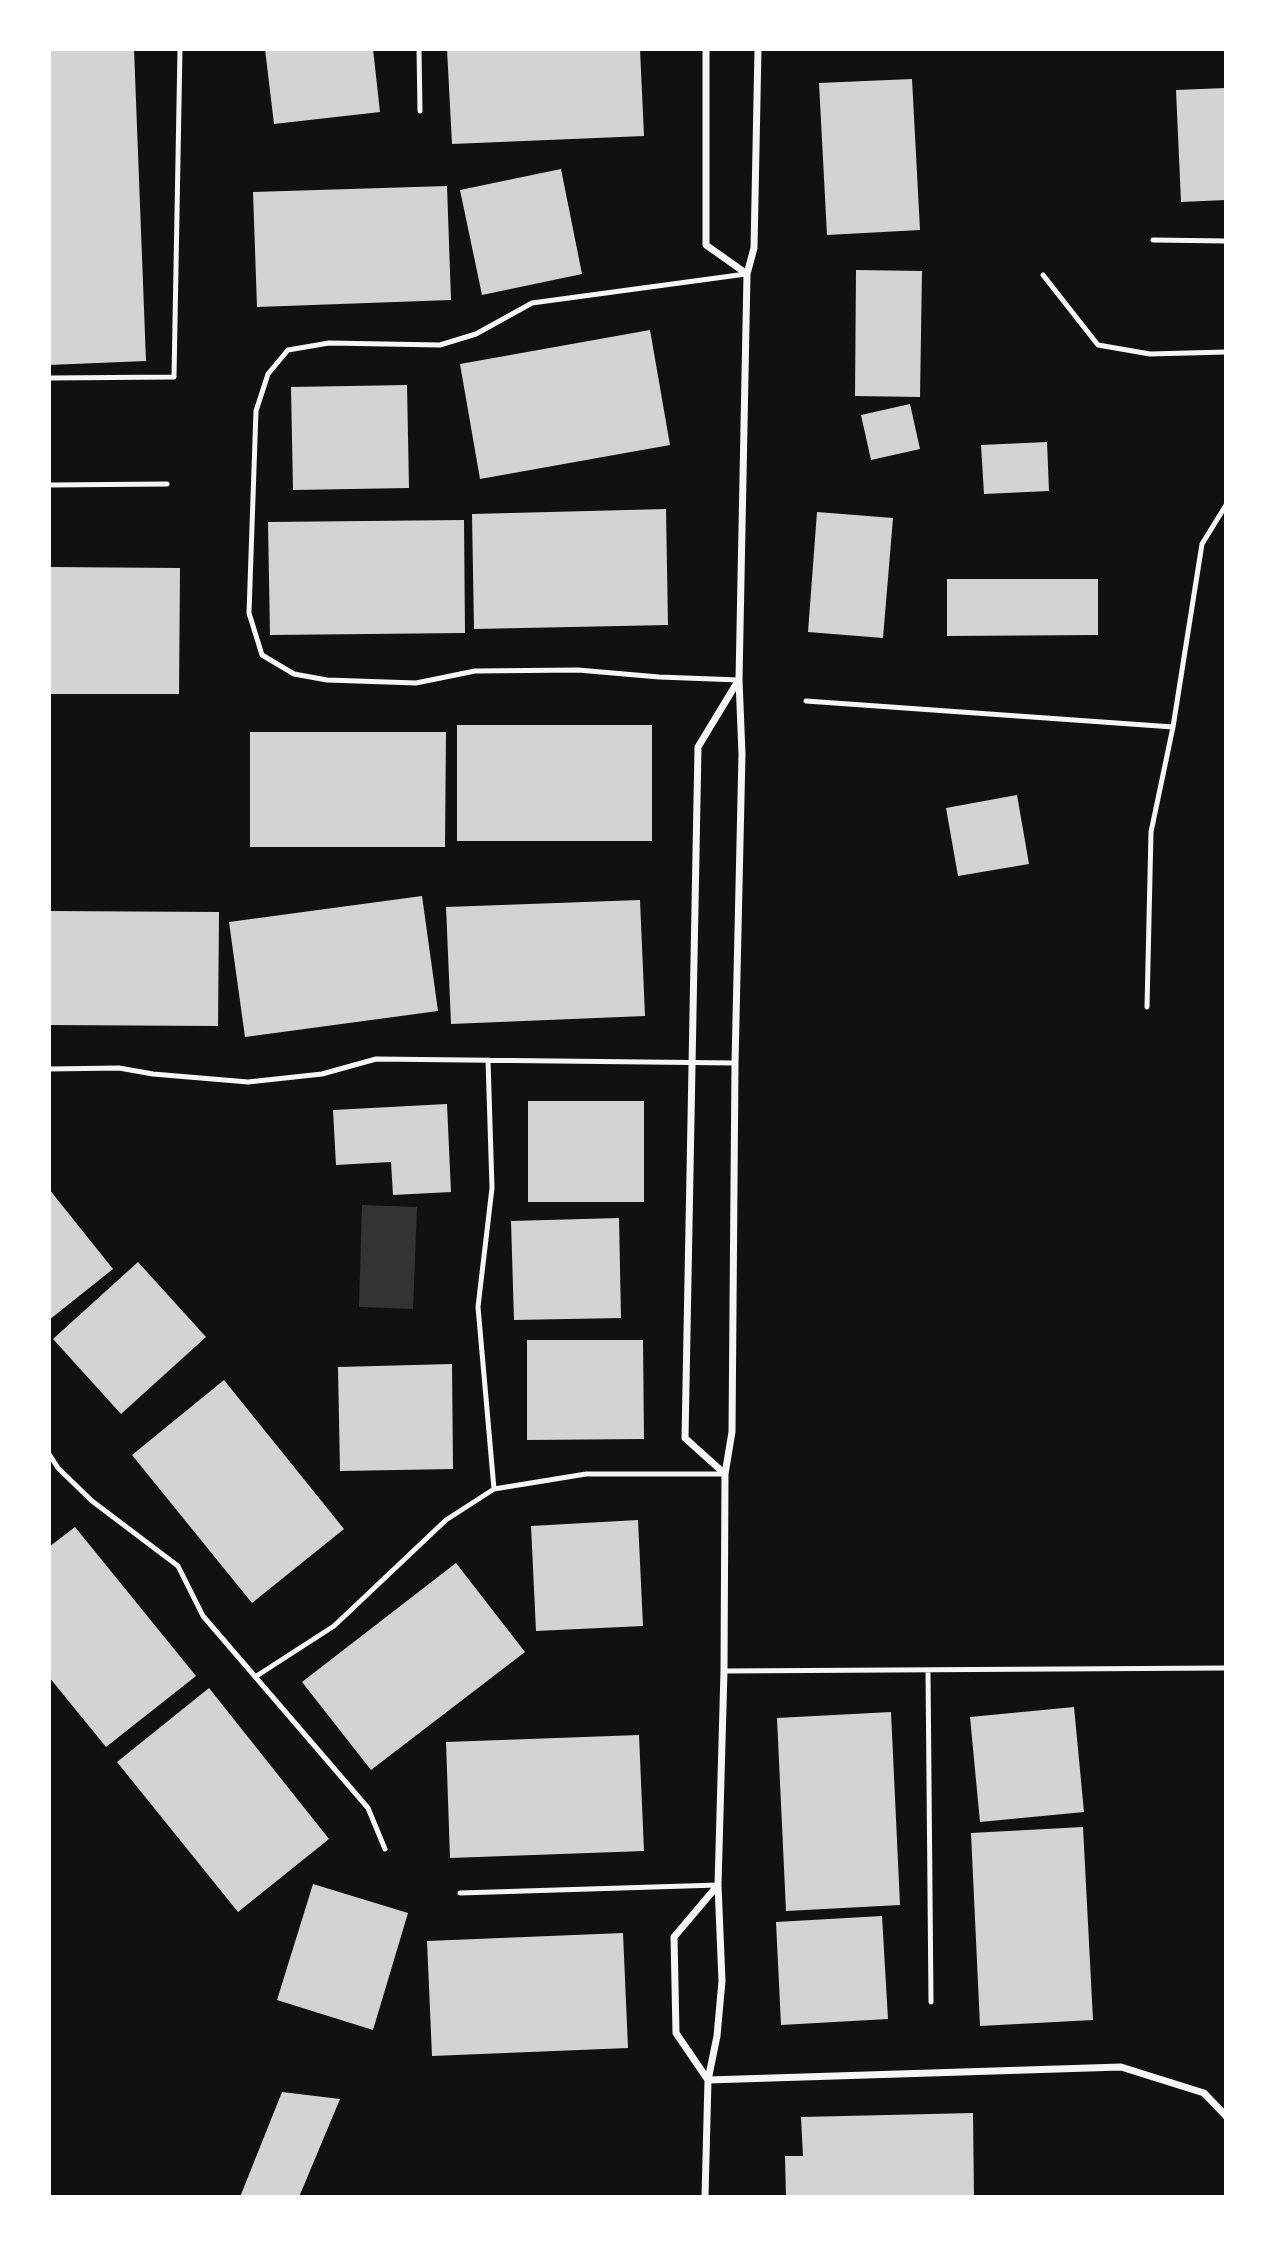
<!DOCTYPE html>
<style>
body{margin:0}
#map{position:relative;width:1275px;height:2246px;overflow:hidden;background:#111;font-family:"IBM Plex Serif",serif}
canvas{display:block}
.frame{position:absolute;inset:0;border:51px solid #fff;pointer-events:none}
</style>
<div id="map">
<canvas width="1275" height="2246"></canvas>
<div class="frame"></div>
</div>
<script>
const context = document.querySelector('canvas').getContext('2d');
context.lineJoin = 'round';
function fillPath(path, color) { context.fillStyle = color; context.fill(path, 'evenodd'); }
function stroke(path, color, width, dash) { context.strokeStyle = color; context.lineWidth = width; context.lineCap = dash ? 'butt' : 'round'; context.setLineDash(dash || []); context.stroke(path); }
fillPath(new Path2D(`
 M362 1205 417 1207 413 1309 359 1307Z`), '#333');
fillPath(new Path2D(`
 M134 49 146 361 49 365V51Z
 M265 49H373L380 112 274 124Z
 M447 49H640L644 136 452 144Z
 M912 79 920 230 827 235 819 83Z
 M1226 88V200L1181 202 1176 90Z
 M561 169 582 274 482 295 460 190Z
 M447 186 451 300 257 307 253 192Z
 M856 270 922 271 920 397 855 396Z
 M650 330 670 445 480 479 460 364Z
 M407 385 409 488 293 490 291 387Z
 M910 404 920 449 871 460 861 415Z
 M1047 442 1049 491 984 494 981 445Z
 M666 509 668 625 474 629 472 514Z
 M817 512 893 518 883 638 808 632Z
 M464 520 465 633 270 635 268 522Z
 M49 567 180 568 179 694H49Z
 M947 579H1098V635L947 636Z
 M457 725H652V841H457Z
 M250 732H446L445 847H250Z
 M1017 795 1029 864 958 876 946 808Z
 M422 896 438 1011 245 1037 229 922Z
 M640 900 645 1016 451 1024 446 907Z
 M49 911 219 912 218 1026 49 1025Z
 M528 1101H644V1202H528Z
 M447 1104 451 1192 393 1195 391 1162 336 1165 333 1110Z
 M49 1189 113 1269 49 1320Z
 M619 1218 621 1318 514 1320 511 1221Z
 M138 1262 206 1337 121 1414 53 1339Z
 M527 1340H643L644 1439 527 1440Z
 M452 1364 453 1469 340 1471 338 1367Z
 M224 1380 344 1529 252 1603 132 1455Z
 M638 1520 643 1626 536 1631 531 1526Z
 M75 1527 196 1676 106 1747 49 1677V1547Z
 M456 1563 525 1652 371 1770 302 1682Z
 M209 1688 329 1839 238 1912 117 1762Z
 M1074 1707 1084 1812 980 1822 970 1717Z
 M891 1712 900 1905 786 1911 777 1718Z
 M639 1735 644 1851 450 1858 446 1742Z
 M1083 1827 1093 2020 980 2026 971 1833Z
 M313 1884 408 1913 373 2030 277 2000Z
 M882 1916 888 2019 781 2025 776 1922Z
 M623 1933 628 2048 432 2056 427 1941Z
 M282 2092 340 2099 299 2197H240Z
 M973 2113 974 2197H786L785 2156H803L801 2117Z`), '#d3d3d3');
stroke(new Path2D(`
 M419 49 420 111
 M1153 240 1226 241
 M1043 275 1098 345 1150 354 1226 352
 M49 378 174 377 180 49
 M49 485 167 484
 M739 680 659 677 578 670 475 671 416 683 327 680 294 674 262 655 249 613 256 411 268 374 288 350 329 343 440 345 476 334 532 303 746 274
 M806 701 1173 727 1202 544 1226 505
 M1147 1007 1151 832 1173 727
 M488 1060 492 1188 478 1307 494 1489
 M49 1069 119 1068 153 1074 248 1082 322 1074 376 1059 735 1063
 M49 1454 58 1468 92 1501 178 1566 203 1616 368 1808 385 1849
 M928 1670 931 2002
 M724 1671 1226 1668
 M255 1677 334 1626 446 1520 494 1489 586 1474H725
 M460 1893 718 1885`), '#f5f5f5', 5);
stroke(new Path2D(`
 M706 49V245L747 274
 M725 1474 685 1438 698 747 738 681
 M708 2080 1121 2067 1204 2093 1226 2116
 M708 2080 676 2033 674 1937 718 1885
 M705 2197 708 2080 717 2036 722 1981 718 1885 724 1671 725 1474 732 1432 735 1063 742 754 739 680 747 274 754 248 758 49`), '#f5f5f5', 7);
</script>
